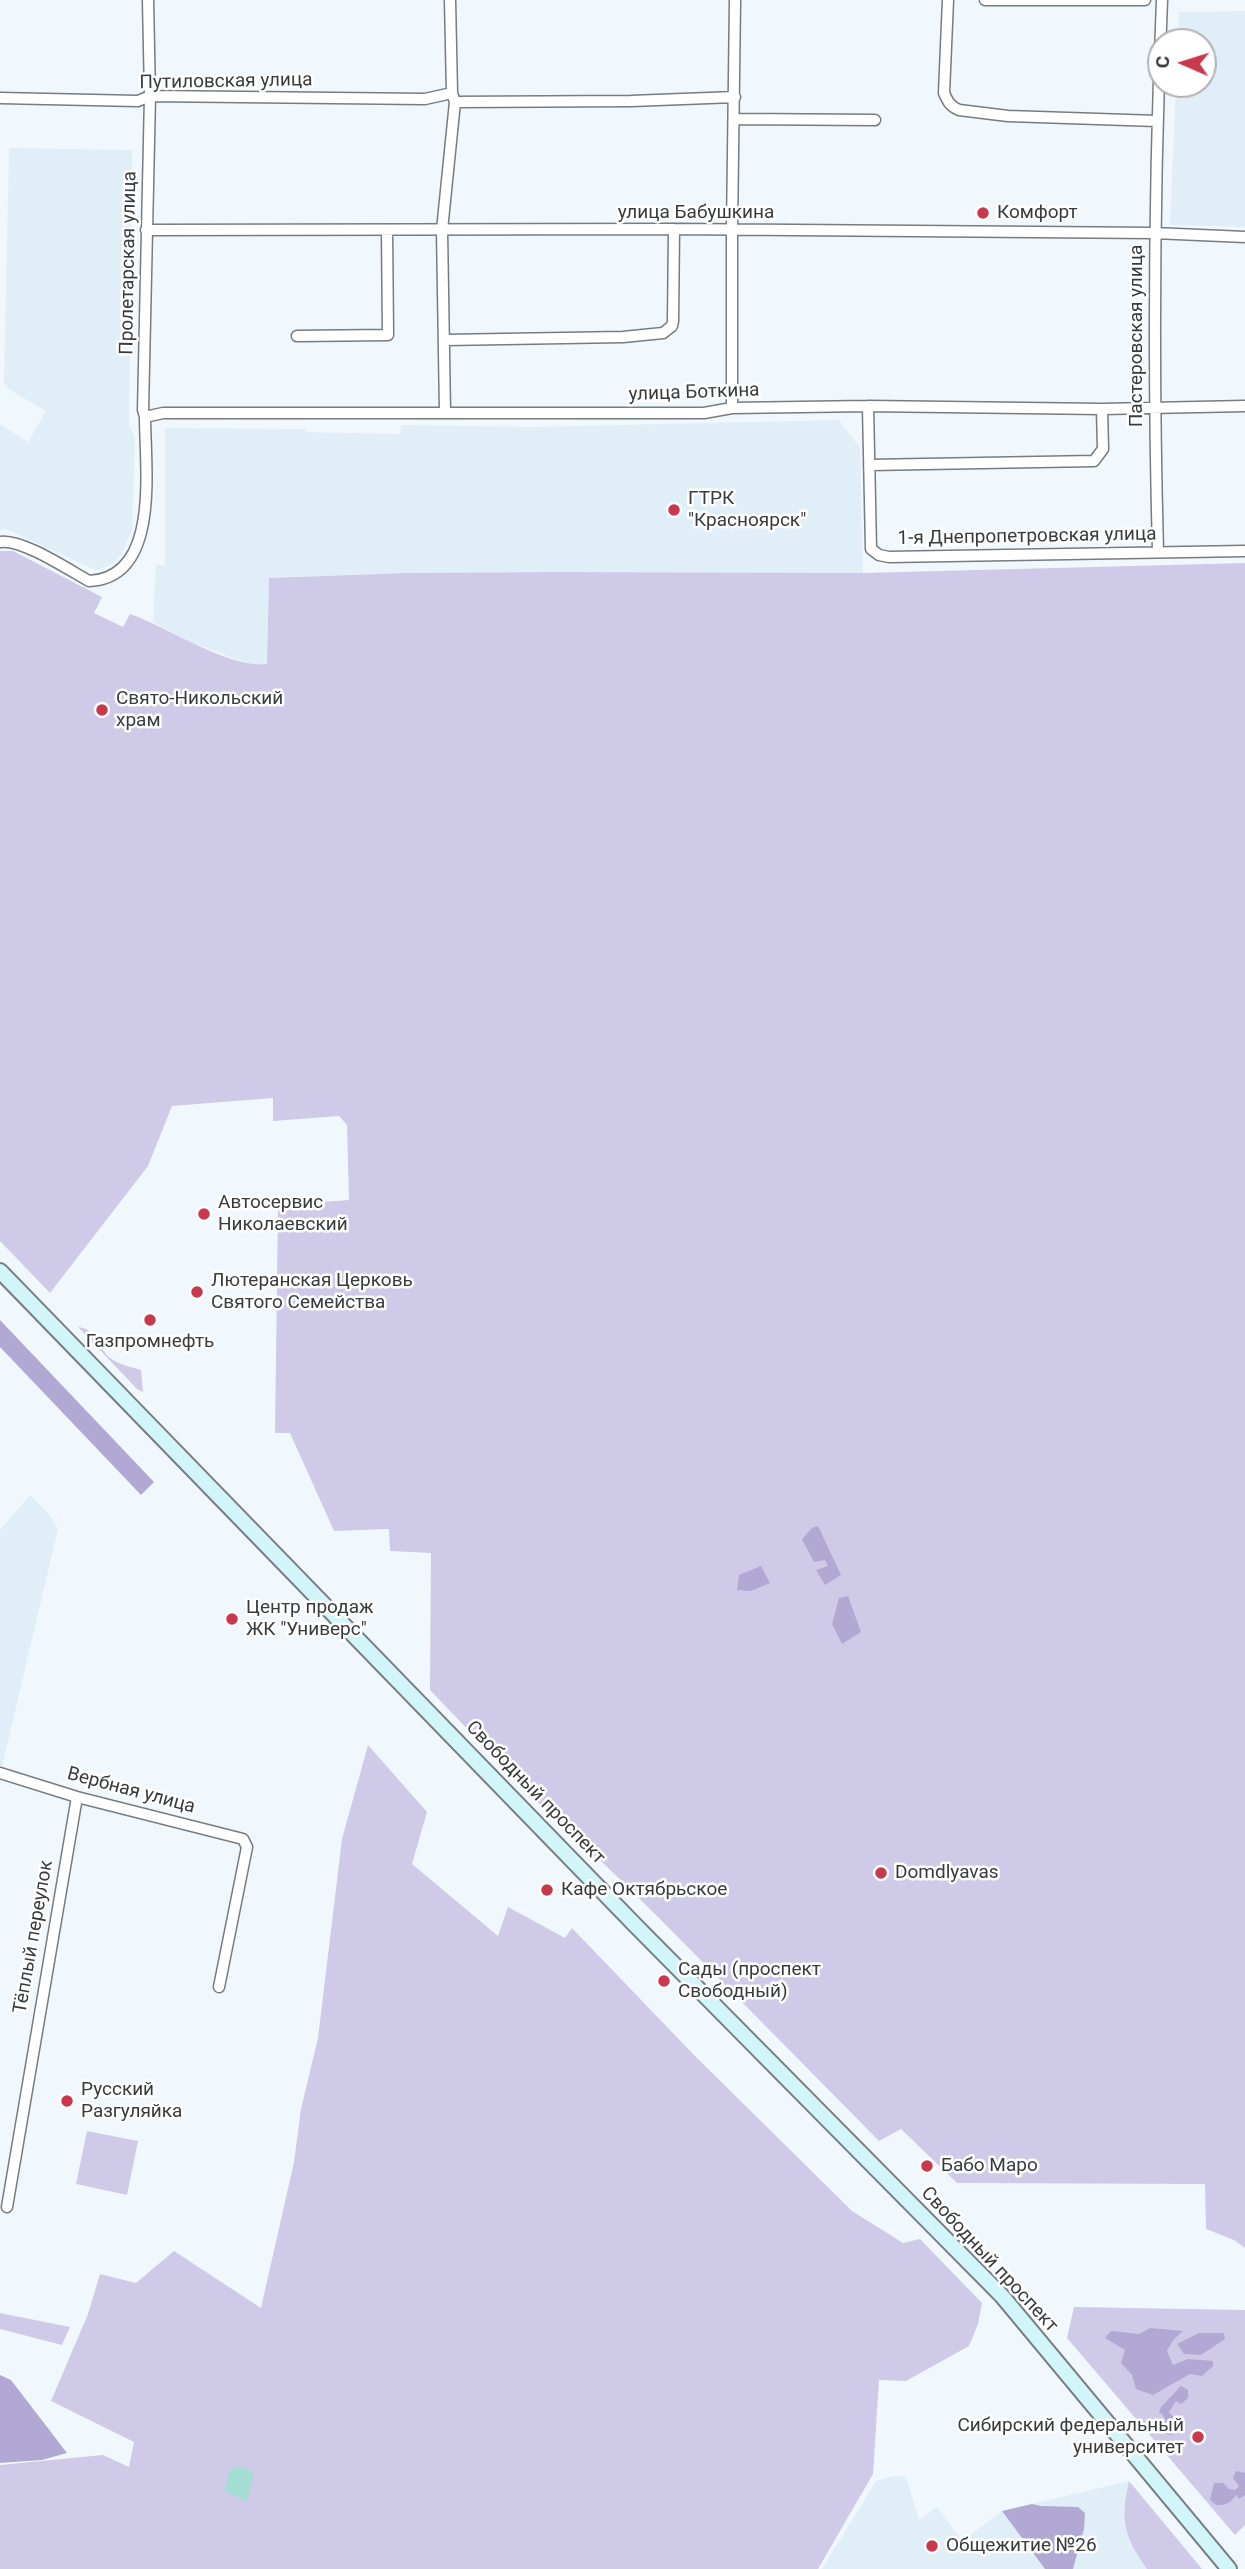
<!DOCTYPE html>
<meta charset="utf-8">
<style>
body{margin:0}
#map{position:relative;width:1245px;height:2569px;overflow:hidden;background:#f1f8fd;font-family:Roboto,sans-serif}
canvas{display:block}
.north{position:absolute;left:1147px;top:28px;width:70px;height:70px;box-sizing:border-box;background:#fff;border:2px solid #afb1b1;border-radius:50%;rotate:273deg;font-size:19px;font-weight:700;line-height:28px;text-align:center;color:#383b3d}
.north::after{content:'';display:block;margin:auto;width:24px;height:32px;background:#c9394e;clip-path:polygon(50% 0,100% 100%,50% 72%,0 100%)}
</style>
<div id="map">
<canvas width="1245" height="2569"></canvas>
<div class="north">С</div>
</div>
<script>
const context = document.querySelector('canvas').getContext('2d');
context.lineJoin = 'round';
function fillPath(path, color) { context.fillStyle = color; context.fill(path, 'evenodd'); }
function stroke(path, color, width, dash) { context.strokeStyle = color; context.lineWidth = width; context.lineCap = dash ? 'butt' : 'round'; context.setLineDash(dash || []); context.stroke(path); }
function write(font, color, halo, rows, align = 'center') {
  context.font = font + ' Roboto,sans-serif'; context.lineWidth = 5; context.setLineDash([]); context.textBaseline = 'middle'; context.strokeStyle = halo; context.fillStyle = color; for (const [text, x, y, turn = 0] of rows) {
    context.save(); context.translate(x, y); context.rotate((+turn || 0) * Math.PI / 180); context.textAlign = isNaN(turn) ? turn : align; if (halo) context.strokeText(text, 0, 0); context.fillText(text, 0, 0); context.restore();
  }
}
fillPath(new Path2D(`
 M1245 11V227L1170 225 1176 84H1203V42H1178L1179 12Z
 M9 148 132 150 129 425 135 437 132 530 121 555 111 565 95 570 6 529 0 530V424L28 442 46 411 10 390 4 384Z
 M839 420 860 448 863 573 557 572 407 573 269 578 267 665H252L193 643 153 622 156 565H165V428L305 429 306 432 400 434 401 425 533 427Z
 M30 1495 50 1515 58 1529 2 1767 0 1766V1530Z
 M894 2476 906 2477 919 2520 937 2507 962 2541 1002 2511 1129 2481 1202 2569H822L876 2481Z`), '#e0eef8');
fillPath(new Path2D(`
 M0 551H13L102 597 94 613 123 627 130 614C168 627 229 669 267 664L269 578 407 573 557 572 863 573 1245 563V2248L1234 2240 1206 2229 1205 2184 957 2183 901 2129 879 2141 660 1919 599 1859 585 1852 430 1690 431 1553 390 1551 389 1529 334 1531 290 1433H275L278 1205 349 1200 347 1125 339 1116 273 1121V1098L172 1106 148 1166 50 1293 0 1241Z
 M78 1327C95 1328 99 1348 109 1357 117 1364 131 1367 141 1370L143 1392 137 1389Z
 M368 1745 427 1812 412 1864 498 1936 508 1907 565 1938 572 1928 693 2054 852 2211 903 2243 920 2239 982 2303 978 2324 969 2346 906 2381 879 2380 873 2474 818 2569H0V2465L103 2455 129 2467 134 2442 51 2401 88 2314 100 2274 136 2283 174 2251 261 2308 294 2162 301 2109 318 2038 342 1839Z
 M87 2131 138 2141 127 2195 76 2184Z
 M1074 2307 1245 2310V2525L1235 2535 1067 2338Z
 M0 2313 70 2327 62 2345 0 2329Z
 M1129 2481 1202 2569H1147C1124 2536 1120 2521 1129 2481Z`), '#cfcae8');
fillPath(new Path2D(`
 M0 1320 154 1482 141 1495 0 1347Z
 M818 1526 841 1575 825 1585 816 1570 828 1566 825 1560 814 1562 802 1539 812 1528Z
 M761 1566 770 1583 751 1591 737 1590 739 1575Z
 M848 1596 861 1632 842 1644 832 1624 839 1598Z
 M1150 2328 1183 2331 1174 2339 1167 2351 1173 2365 1188 2359 1213 2361V2366L1202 2376 1190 2374 1153 2395 1136 2389 1132 2375 1121 2363 1125 2350 1105 2338 1111 2331 1139 2334Z
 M1199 2333H1224L1225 2339 1201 2355 1184 2354 1177 2344Z
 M0 2375 11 2380 67 2453 42 2460 0 2463Z
 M1181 2386 1188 2390V2398L1181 2404 1176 2401 1169 2412 1180 2424 1178 2433 1170 2435 1163 2433 1162 2429 1166 2421 1163 2415 1159 2412 1161 2407Z
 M1236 2471 1245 2473V2495L1239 2499 1236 2495C1231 2503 1225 2506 1216 2505L1210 2500 1214 2483H1223L1229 2489 1235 2490 1239 2486 1233 2478Z
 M1032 2504 1041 2506 1078 2507 1085 2513 1084 2529 1073 2569H1045L1002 2511Z`), '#b1a9d4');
fillPath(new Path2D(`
 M238 2466 247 2468 254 2474 247 2501 225 2491 229 2471Z`), '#a4ddd2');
const minor = new Path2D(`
 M948 0 944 93C948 102 950 106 959 110L1008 116 1157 121
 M985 0H1145
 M0 98 138 101 150 96 425 99 452 93
 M455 102 631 101 735 97
 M735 119 875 120
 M146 230 674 229 1154 233 1245 237
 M297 336 388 335 387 230
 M445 340 623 337 663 333 672 326 673 321 674 229
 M868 406 871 549 879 555 889 557 1245 551
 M732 408V230L735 0
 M445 413 442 230 455 102 452 93 450 0
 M145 417 163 413H704L732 408 868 406 1102 409 1245 406
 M869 465 1094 461 1103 449 1102 409
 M0 542C21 538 69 570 89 581 161 578 145 468 145 417L143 410 150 96 148 0
 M1158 552C1153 367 1154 184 1162 0
 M0 1773 77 1797 243 1839 247 1847 219 1987
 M7 2207 77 1797`);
const secondary = new Path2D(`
 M0 1271 636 1926 1002 2296 1229 2569`);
stroke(minor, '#767c80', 13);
stroke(secondary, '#767c80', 18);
stroke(minor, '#fff', 10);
stroke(secondary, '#d2f5fa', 14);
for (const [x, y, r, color] of [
 [983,213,7,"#c9394e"],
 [674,510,7,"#c9394e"],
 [102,710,7,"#c9394e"],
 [204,1214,7,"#c9394e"],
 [197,1292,7,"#c9394e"],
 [150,1320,7,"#c9394e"],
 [232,1619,7,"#c9394e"],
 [881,1873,7,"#c9394e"],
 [547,1890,7,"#c9394e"],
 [664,1981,7,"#c9394e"],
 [67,2101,7,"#c9394e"],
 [927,2166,7,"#c9394e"],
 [1198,2437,7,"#c9394e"],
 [932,2546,7,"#c9394e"]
]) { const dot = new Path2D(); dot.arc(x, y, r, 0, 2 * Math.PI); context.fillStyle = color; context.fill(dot); stroke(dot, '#fff', 2.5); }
write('19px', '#383b3d', '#fff', [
 ["Путиловская улица",226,82,-1],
 ["улица Бабушкина",696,213],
 ["Пролетарская улица",129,263,-89],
 ["Пастеровская улица",1137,336,-90],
 ["улица Боткина",694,393,-2],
 ["1-я Днепропетровская улица",1027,537,-1],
 ["Вербная улица",131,1791,15],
 ["Свободный проспект",535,1793,46],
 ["Тёплый переулок",34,1937,-80],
 ["Свободный проспект",989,2260,47]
]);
write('19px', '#383b3d', '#fff', [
 ["Комфорт",997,213],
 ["ГТРК",688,499],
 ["\"Красноярск\"",688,521],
 ["Свято-Никольский",116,699],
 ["храм",116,721],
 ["Автосервис",218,1203],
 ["Николаевский",218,1225],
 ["Лютеранская Церковь",211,1281],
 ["Святого Семейства",211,1303],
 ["Газпромнефть",150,1342,"center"],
 ["Центр продаж",246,1608],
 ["ЖК \"Универс\"",246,1630],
 ["Domdlyavas",895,1873],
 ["Кафе Октябрьское",561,1890],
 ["Сады (проспект",678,1970],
 ["Свободный)",678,1992],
 ["Русский",81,2090],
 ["Разгуляйка",81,2112],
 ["Бабо Маро",941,2166],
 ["Сибирский федеральный",1184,2426,"right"],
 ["университет",1184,2448,"right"],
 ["Общежитие №26",946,2546]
], 'left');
</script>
